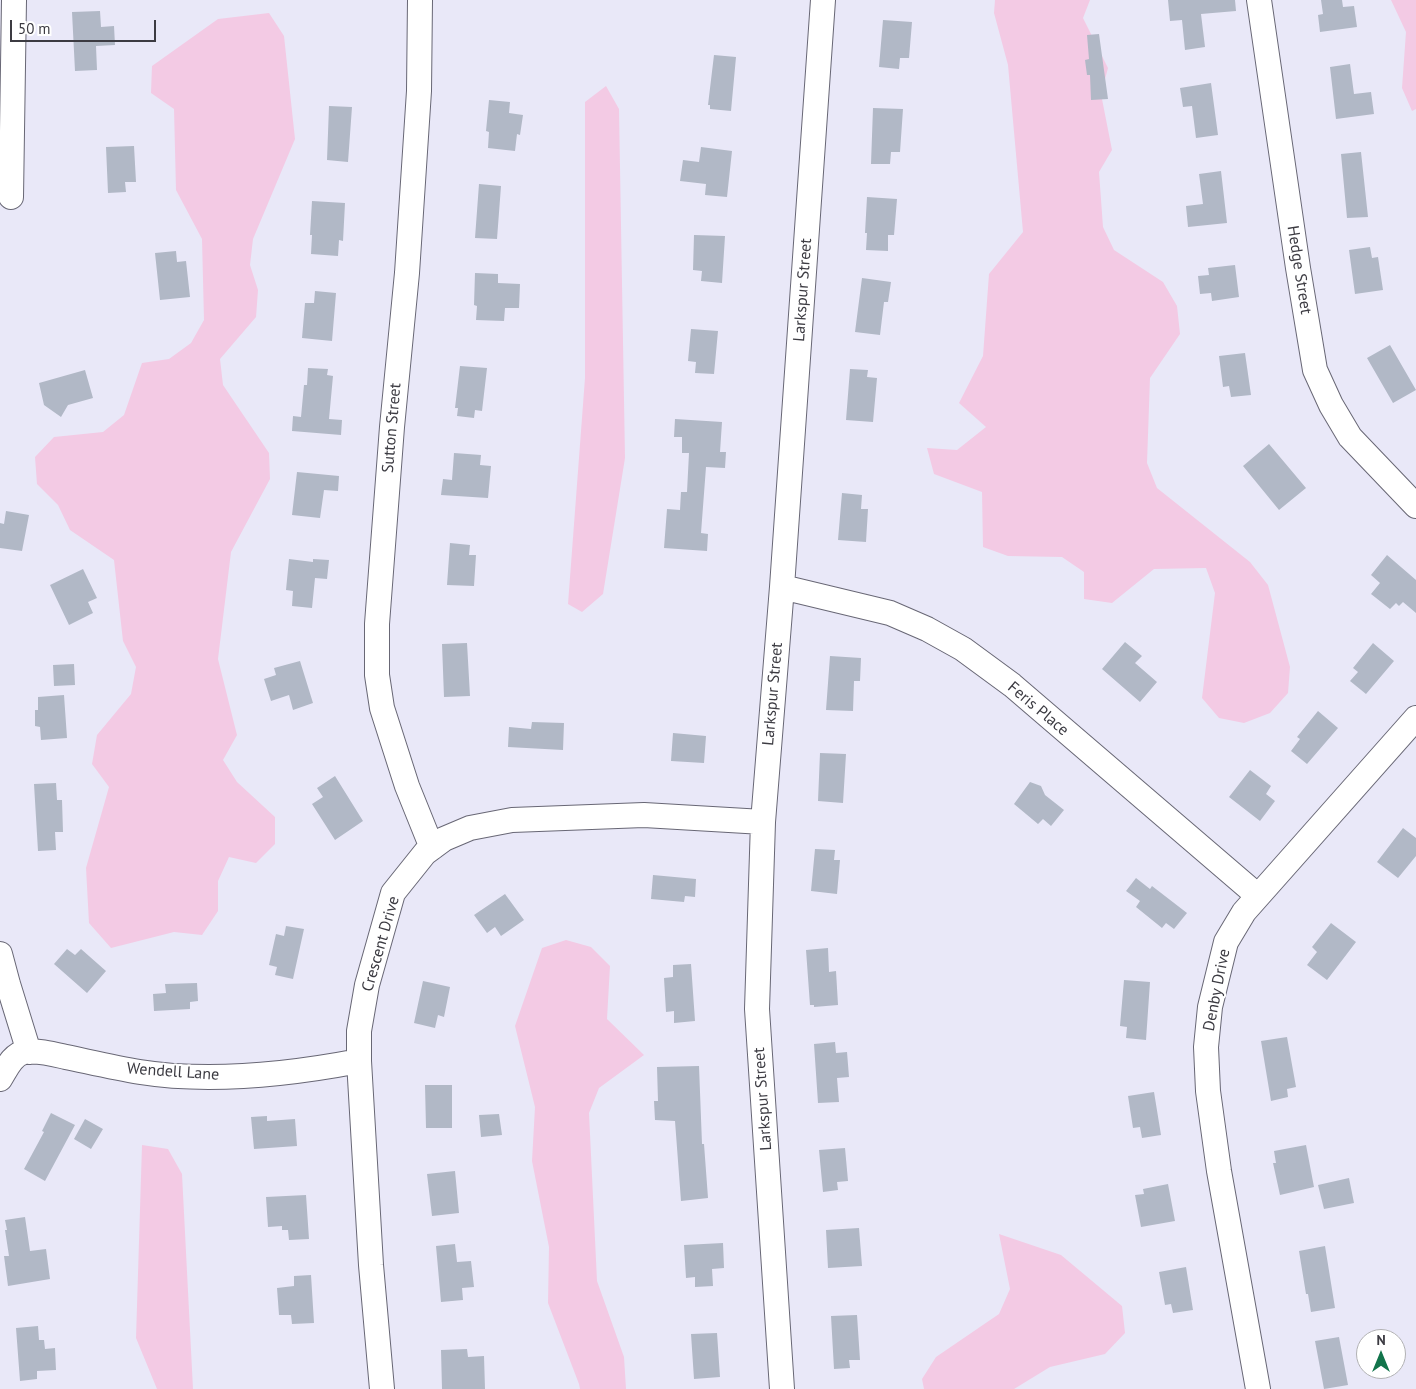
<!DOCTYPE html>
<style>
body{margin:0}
#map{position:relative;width:1416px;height:1389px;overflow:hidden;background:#e9e8f8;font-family:"PT Sans",sans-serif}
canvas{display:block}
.north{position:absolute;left:1356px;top:1329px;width:50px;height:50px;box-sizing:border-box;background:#fff;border:1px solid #b1b1b3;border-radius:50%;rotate:0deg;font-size:14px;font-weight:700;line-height:20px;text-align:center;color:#3c3b42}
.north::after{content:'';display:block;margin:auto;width:18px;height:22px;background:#12744b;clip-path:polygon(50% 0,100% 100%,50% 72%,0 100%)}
.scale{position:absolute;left:10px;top:20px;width:146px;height:22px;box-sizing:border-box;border:2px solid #3c3b42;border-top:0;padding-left:6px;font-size:15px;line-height:18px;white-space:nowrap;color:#3c3b42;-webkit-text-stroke:4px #fff;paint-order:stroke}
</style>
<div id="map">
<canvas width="1416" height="1389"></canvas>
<div class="north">N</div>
<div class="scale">50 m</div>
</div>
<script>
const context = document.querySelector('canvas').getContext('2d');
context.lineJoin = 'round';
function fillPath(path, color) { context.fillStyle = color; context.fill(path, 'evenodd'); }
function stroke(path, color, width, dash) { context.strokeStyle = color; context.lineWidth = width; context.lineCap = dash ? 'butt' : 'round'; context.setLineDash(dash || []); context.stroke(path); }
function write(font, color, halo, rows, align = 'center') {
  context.font = font + ' "PT Sans",sans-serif'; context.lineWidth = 4; context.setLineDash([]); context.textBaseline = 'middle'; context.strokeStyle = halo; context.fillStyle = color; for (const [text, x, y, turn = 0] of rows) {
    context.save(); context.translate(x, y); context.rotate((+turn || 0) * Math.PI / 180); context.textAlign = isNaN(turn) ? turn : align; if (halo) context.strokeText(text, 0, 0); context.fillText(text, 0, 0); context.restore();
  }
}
fillPath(new Path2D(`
 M995 0H1090L1083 18 1108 68 1101 94 1112 150 1099 172 1103 227 1114 250 1163 282 1177 306 1180 334 1150 378 1147 463 1157 488 1250 562 1268 585 1290 667 1288 693 1270 713 1244 723 1219 718 1202 698 1215 593 1206 568 1154 569 1112 603 1084 599V572L1062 557 1008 556 983 547 982 492 934 474 927 448 957 450 986 427 959 403 983 356 989 274 1023 232 1008 65 994 13Z
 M1391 0H1416V109L1412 111 1402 88 1406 32Z
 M269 13 284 36 295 139 253 239 250 265 258 290 256 317 220 359 223 385 269 453 270 479 231 552 218 659 237 735 223 760 237 782 275 817V844L256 863 229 857 218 881V911L202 935 174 932 111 948 89 923 86 868 109 787 92 764 97 735 131 694 136 667 123 641 114 560 70 530 58 505 37 484 35 457 54 437 103 432 124 415 142 363 169 359 191 343 204 320 202 239 176 190 174 109 151 93 152 66 218 19Z
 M606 86 619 109 625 458 603 594 582 612 568 604 585 378V102Z
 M566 940 591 947 610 966 607 1019 644 1055 599 1088 589 1113 597 1281 624 1357 626 1389H580L579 1384 548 1303 549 1247 532 1161 535 1107 515 1026 542 948Z
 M142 1145 168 1149 182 1174 193 1389H157L136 1338Z
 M999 1234 1061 1255 1122 1306 1125 1333 1105 1354 1050 1367 1014 1389H924L922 1379 936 1357 999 1314 1010 1289Z`), '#f3cae4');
fillPath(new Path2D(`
 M1168 0H1235L1236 11 1201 14 1205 47 1185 50 1182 20 1170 21Z
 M1321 0H1342L1343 7 1354 6 1357 27 1320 32 1318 15 1323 14Z
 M100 11 101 27 114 26 115 45 96 46 97 70 75 71 72 12Z
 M883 20 912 22 909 58H900L899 69 879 67Z
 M1099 34 1108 99 1091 100 1090 75H1087L1085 60 1089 59 1087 35Z
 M714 55 736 57 731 111 710 109V105H708Z
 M1350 64 1354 94 1371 92 1374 114 1336 119 1330 67Z
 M1211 83 1218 135 1196 138 1192 106 1183 107 1180 88Z
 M489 100 510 102 509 113 523 115 520 135 517 134 515 151 488 148 489 132 486 131Z
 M329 106 352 107 348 162 327 160Z
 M873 108 903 109 900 152H891L890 164H871Z
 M134 146 136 182H125L126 192 108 193 106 147Z
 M701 147 732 151 727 197 705 195 706 184 680 181 683 160 699 162Z
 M1361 152 1368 217 1347 218 1341 154Z
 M1221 171 1227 223 1188 227 1186 206 1203 204 1199 174Z
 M479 184 501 186 497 239 475 238Z
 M867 197 897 199 894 235H888V251L866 250 867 233H865Z
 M312 201 345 203 343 241 339 240 338 256 311 254 312 235H310Z
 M694 235 725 236 722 283 701 281 702 271 693 270Z
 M1370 247 1372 258 1378 257 1383 290 1355 294 1349 250Z
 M176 251 177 262 186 261 190 297 160 300 155 253Z
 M1235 265 1239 297 1212 301 1211 293 1200 294 1198 276 1209 275 1208 268Z
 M475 273 498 274V283L520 284 519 308H505L504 321 476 320 477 306 474 305Z
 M862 278 891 282 888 302H884L880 335 855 332Z
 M315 291 336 293 332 341 302 338 305 303H314Z
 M691 329 718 331 714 374 695 373 696 362 688 361Z
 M1390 345 1416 390 1393 403 1367 358Z
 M1245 353 1251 395 1231 397 1229 386 1223 387 1219 356Z
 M460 366 487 368 482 411 475 410 474 418 457 416 458 408H455Z
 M308 368 328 369 327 375 333 376 329 419 342 420 341 435 292 431 293 416 301 417 304 385H307Z
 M850 369 868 370 867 377 877 378 873 422 846 420Z
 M85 370 93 398 68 405 61 417 44 405 39 383Z
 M675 419 722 422 720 452H726L725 468 706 467 701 533 708 534 707 551 664 548 667 509 680 510 681 492H687L689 453H682V437H674Z
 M1269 444 1306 488 1279 510 1243 466Z
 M454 453 481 455 480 465 491 466 488 498 441 495 443 479 452 480Z
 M297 472 339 476 338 491 324 490 320 518 292 515Z
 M842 493 862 495 861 509H868L866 542 838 540Z
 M6 511 29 515 22 551 0 548V523L4 524Z
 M450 543 470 545 469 555H476L474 586 447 585Z
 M1387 555 1416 580V613L1403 602 1399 606 1396 603 1390 609 1371 594 1380 583 1371 575Z
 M289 559 313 562V559L329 560 327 579 315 578 312 608 292 606 293 591 286 590Z
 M83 569 97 598 88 602 93 613 69 625 50 585Z
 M1125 642 1142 656 1135 663 1157 682 1140 702 1102 669Z
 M467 643 470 696 444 697 442 644Z
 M1373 643 1394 661 1366 694 1350 681 1358 672 1353 668Z
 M830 656 861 658 860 681H854L853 711 826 710Z
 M300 661 313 703 293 710 289 695 271 701 264 679 276 675 274 668Z
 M74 664 75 685 54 686 53 665Z
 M64 695 67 738 41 740 40 727 35 726V710H38V697Z
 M1318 711 1338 728 1307 764 1291 751 1300 739 1297 737Z
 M532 722 564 723 563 750 508 747 509 727 531 729Z
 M673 733 706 736 704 763 671 761Z
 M820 753 846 754 843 803 818 801Z
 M1250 770 1271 786 1266 794 1275 801 1260 821 1229 797Z
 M335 776 363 821 335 840 312 804 323 797 317 788Z
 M1030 782 1041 786 1045 795 1064 810 1051 826 1043 819 1038 824 1014 804Z
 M56 783 57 800H62L63 832H55L56 850 38 851 34 784Z
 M1403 828 1416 838V856L1398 878 1377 862Z
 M815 849 835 850 834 860H840L837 894 811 891Z
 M653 875 696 879 695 897 685 896 684 902 651 899Z
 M1136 878 1150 889 1152 886 1187 913 1174 929 1166 923 1162 928 1136 907 1140 901 1126 891Z
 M505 894 524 920 501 936 495 927 487 933 474 915Z
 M1331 923 1356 942 1327 980 1307 965 1317 952 1312 947Z
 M286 926 304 929 293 979 275 975 277 967 269 965 276 934 284 936Z
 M828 948 829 972 836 971 838 1005 814 1007V1005H810L806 950Z
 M67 949 75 955 81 949 106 971 87 993 54 964Z
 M691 964 695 1021 674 1023V1011L666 1012 664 978 673 977V965Z
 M1124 980 1150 982 1146 1040 1126 1038 1127 1027 1120 1026Z
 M423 981 450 987 444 1017 438 1015 435 1028 414 1023Z
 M197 983 198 1001 190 1002V1009L154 1011 153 994 166 993 165 984Z
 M1287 1037 1296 1087 1287 1089 1288 1097 1271 1101 1261 1041Z
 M835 1042 836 1053 847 1052 849 1077 837 1078 839 1102 818 1103 814 1044Z
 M699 1066 702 1144H704L708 1198 681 1201 675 1121 655 1120 654 1101H658L657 1067Z
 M425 1085H452V1128H426Z
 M1154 1092 1161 1135 1142 1138 1140 1127 1133 1128 1128 1096Z
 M51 1113 75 1125 45 1181 24 1169 44 1132 42 1131Z
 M499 1114 502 1135 481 1137 479 1115Z
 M267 1116V1121L295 1119 297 1146 254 1149 251 1117Z
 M85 1119 103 1129 91 1149 74 1139Z
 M1306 1145 1314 1187 1280 1195 1273 1163H1276L1274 1151Z
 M845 1148 848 1181 837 1182 838 1190 823 1192 819 1150Z
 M455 1171 459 1213 432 1216 427 1174Z
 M1349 1178 1354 1203 1324 1209 1318 1185Z
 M1168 1184 1175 1221 1141 1227 1135 1195 1144 1194 1143 1189Z
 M306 1195 309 1239 289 1240 288 1230H282V1226L268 1227 266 1197Z
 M25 1217 30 1251 46 1249 50 1279 8 1286 4 1256H9L5 1230H7L5 1220Z
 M859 1228 862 1266 828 1268 826 1230Z
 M723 1243 724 1268 712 1269 713 1286 695 1287V1277L686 1278 684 1245Z
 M455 1244 457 1262 471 1261 474 1287 462 1288 463 1300 441 1302 436 1246Z
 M1325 1246 1335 1308 1311 1312 1308 1294H1306L1299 1251Z
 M1186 1267 1193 1310 1173 1313 1171 1304 1165 1305 1159 1272Z
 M311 1275 314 1323 292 1324 291 1315H279L277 1288 294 1286V1276Z
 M857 1315 860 1360H849L850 1368 834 1369 831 1316Z
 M38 1326 39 1340H44L45 1349 55 1348 56 1370 37 1371V1379L20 1381 16 1328Z
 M717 1333 720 1377 694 1379 691 1334Z
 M1339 1337 1348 1385 1324 1389 1315 1341Z
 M467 1349 468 1357 484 1356 485 1389H442L441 1350Z`), '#b1b8c6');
const minor = new Path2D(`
 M420 0 419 91 407 273 392 427 377 624V675L382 708 407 786 432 848
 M1259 0 1298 268 1315 370 1331 405 1350 437 1416 506
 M11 197 14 0
 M782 587 890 613 927 629 963 649 1012 685 1258 896
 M0 954 8 984 29 1052
 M0 1079C6 1070 12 1054 25 1052 38 1050 53 1054 66 1057 90 1062 115 1068 140 1072 209 1083 291 1074 359 1061
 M382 1389 371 1265 359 1061V1031L367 985 393 893 425 853 444 839 470 828 512 820 644 815 763 822
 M782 1389 757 1009 763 822 782 587 823 0
 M1258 1389 1219 1171 1208 1091 1206 1047 1210 1007 1226 942 1244 912 1416 718`);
stroke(minor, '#686775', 26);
stroke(minor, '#fff', 24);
write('16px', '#3c3b42', '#fff', [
 ["Hedge Street",1299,270,81],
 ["Larkspur Street",803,290,-86],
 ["Sutton Street",392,428,-85],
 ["Larkspur Street",773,694,-85],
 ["Feris Place",1038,709,40],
 ["Crescent Drive",381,944,-74],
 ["Denby Drive",1217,990,-79],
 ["Wendell Lane",173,1072,4],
 ["Larkspur Street",763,1099,-94]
]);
</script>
